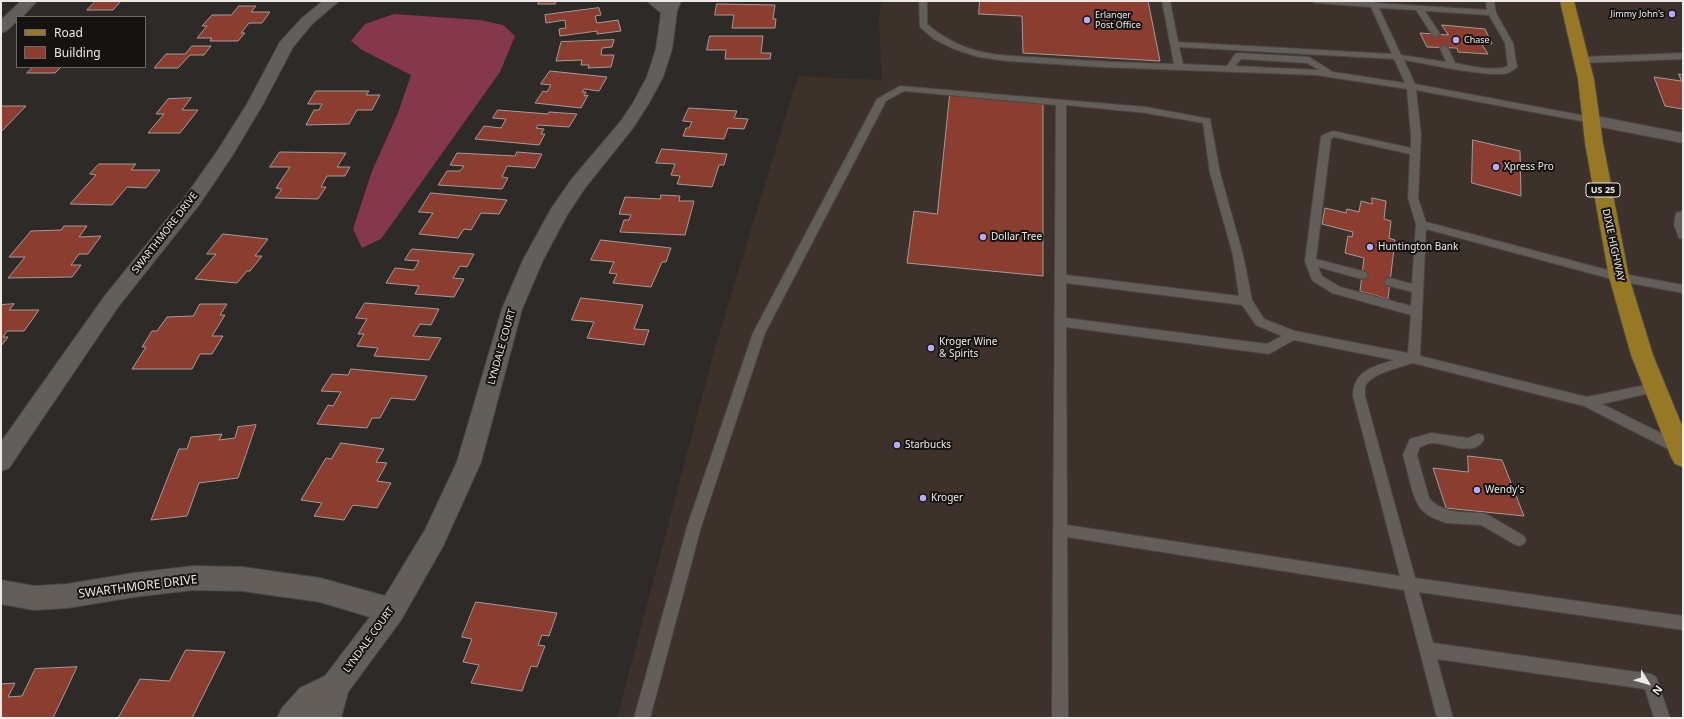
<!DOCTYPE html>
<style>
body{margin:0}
#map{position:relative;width:1684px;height:719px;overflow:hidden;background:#2e2a27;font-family:"Noto Sans",sans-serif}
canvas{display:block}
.frame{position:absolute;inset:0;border:2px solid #ece9e6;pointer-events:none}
.legend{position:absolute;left:16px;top:16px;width:130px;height:52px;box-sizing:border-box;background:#151312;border:1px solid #6b6967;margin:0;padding:5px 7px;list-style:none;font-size:12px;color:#ece9e6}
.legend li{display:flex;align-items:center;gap:8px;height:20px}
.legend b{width:20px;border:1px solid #6b6967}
.north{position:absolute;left:1628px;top:663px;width:40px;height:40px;-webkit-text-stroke:3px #151312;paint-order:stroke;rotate:127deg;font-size:11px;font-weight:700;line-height:16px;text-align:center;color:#ece9e6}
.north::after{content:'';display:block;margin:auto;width:14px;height:18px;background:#ece9e6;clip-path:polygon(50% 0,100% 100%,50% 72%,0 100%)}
</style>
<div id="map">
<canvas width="1684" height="719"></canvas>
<div class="frame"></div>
<ul class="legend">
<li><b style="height:5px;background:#977825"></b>Road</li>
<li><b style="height:11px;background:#8b3d2f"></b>Building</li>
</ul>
<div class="north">N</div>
</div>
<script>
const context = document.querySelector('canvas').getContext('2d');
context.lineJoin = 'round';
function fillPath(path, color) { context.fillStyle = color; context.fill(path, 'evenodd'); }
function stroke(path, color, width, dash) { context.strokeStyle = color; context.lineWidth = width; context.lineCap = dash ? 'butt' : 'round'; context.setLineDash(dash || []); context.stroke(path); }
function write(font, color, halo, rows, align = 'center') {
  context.font = font + ' "Noto Sans",sans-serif'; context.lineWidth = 4; context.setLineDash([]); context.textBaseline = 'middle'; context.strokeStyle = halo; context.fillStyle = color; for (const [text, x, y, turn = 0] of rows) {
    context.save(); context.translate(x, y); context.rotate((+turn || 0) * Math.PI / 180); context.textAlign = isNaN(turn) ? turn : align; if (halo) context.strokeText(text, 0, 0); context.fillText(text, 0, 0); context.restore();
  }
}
fillPath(new Path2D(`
 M881 1H1683V718H617L715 348 798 76 882 80 879 22Z`), '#3c322b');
fillPath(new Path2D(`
 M394 14 480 20 503 25 515 36 500 72 381 239 362 248 353 229 372 171 398 113 411 75 362 50 351 41 365 24Z`), '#85374b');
const building = new Path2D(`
 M96 1H121L113 10H87Z
 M540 1H586H557L555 4H538Z
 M980 1H1148L1160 61 1023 53 1022 16 979 14Z
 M717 4 775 5 773 19H776L775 28H732L734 15H715Z
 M239 6H256L251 12H270L262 23H249L241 33H245L238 41H210L212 38H197L207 26H202L212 15H231Z
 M599 8 601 15 595 16 597 23 618 20 621 31 597 34V31L560 36 559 29 566 28 565 20 546 23 545 15Z
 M1442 25 1485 29 1492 44 1481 43 1488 54 1458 52 1457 48 1427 47 1420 33 1448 35Z
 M710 36H763L761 53H771L770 59H725L726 50H707Z
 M614 40 612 47 602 48 601 55H614L611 67 588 68 589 65H581L582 60 556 61 561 42Z
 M192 46H211L204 55H190L178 68H154L166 54H185Z
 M33 67H61L55 73H27Z
 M550 71 607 77 599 91 584 89 582 92H586L584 96 588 95 581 108 535 103 543 91 547 92 551 85 541 84Z
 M1679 74 1683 75V109L1665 106 1654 77 1681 81Z
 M316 91H369L366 95H380L372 110H357L349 124 306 125 314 110H319L322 104H308Z
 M950 95 1043 102V276L907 263 914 211 937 214Z
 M191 98 182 110H198L180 133H148L164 114H156L168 99Z
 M1 106H26L1 132Z
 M689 108 737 111 734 118 748 119 744 129 728 128 724 139 683 136 686 128H689L692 122 683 121Z
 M498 110 548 114 549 112 577 114 569 127 538 125 536 128 544 129 541 134H545L539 145 475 139 484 126 501 128 506 119 493 118Z
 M1473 140 1520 151 1521 196 1472 183Z
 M662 149 727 154 724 165H719L712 187 677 184 680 176 671 175 675 164 656 163Z
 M280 152 346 153 337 167H350L345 176H327L321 187H326L318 199 275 198 282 189 276 188 290 167H270Z
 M517 152 542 154 535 168 507 166 502 177 508 178 502 189 438 185 447 171H460L464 166 450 165 457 153 515 156Z
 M99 164H136L131 170H160L146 188 127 187 112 205 70 204 96 175 90 174Z
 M431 193 507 200 499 214 481 213 471 230 464 229 458 238 419 234 433 213 419 212Z
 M661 195 680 196 679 201H694L685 235 620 232 624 220H629L631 215 619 214 625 197 660 199Z
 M1372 198 1386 201 1384 219 1391 221 1389 238 1395 240 1388 299 1360 291 1364 258 1345 253 1348 236 1352 237 1353 232 1322 224 1325 208 1346 213 1347 209 1359 212 1361 201 1372 204Z
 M64 226H87L79 237 101 236 88 254H79L71 265H81L72 277 8 278 25 257H9L31 231 61 230Z
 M223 234 268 239 255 256H262L250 271H247L237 283 195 279 216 254H207Z
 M601 240 671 248 666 262H662L651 287 613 283 617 274 609 273 614 262 591 260Z
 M412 249 474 254 467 267 460 266 453 278 464 279 454 297 415 294 419 286 386 283 395 268 414 270 419 261 405 260Z
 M581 298 643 305 634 329 649 330 644 345 587 338 594 322 572 320Z
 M365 303 439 309 431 325 420 324 413 336 441 338 429 360 374 356 378 348 357 346 364 334H358L367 319 356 318Z
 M14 304 9 310H39L24 331H7L3 337H8L1 346V305Z
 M200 304H227L220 315H225L212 336H223L212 354H200L192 369H132L146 347H142L152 331H157L167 317 193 316Z
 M351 369 427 376 415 400 391 398 380 418H372L367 428 317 424 328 405 333 406 341 392 321 391 332 374 348 375Z
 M256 425 238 478 199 483 187 516 151 520 179 449H187L191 437 222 434 219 440 235 438 238 427Z
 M341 443 384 449 376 462 387 463 377 481 391 483 377 508 353 505 344 520 314 516 322 503 301 500 326 458 331 459Z
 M1468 456 1502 460 1524 516 1446 508 1433 468 1468 472Z
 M476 602 557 613 549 636 542 635 538 645 545 646 537 667 531 666 522 691 471 683 479 665 463 662 472 639 462 637Z
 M186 650 225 652 192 718H118L140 679 169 681Z
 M77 667 53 718H1V684L15 683 8 697 22 696 35 669Z`);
fillPath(building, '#8b3d2f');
stroke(building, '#a39c9b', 1);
const service = new Path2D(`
 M919 1H927V24C942 37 959 46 978 51 1000 57 1023 56 1045 58 1088 61 1131 63 1174 64L1162 1H1170L1178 42 1392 54 1371 7 1315 3 1311 1H1376L1377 3 1487 10 1486 1H1494L1496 13 1513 43 1517 67C1514 70 1509 73 1504 74 1473 75 1435 65 1404 60L1415 84 1591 117 1596 120 1591 123 1416 90 1421 135 1418 198 1426 222 1619 273 1683 285V293L1619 281 1426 229 1420 356 1587 397 1655 383 1659 385 1661 388 1659 391 1602 404 1683 444V452L1679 453 1674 452 1584 406 1413 363C1401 367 1369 374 1365 387 1365 389 1365 393 1365 396L1415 578 1683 616V630L1419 592 1433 643 1651 674 1656 677 1670 718H1654L1645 689 1437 659 1453 718H1437L1404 590 1067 537 1068 718H1052L1056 105 904 91 886 101 765 333 701 527 650 718H634L687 527 753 333 877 99 900 86 1146 107 1210 119 1220 173 1243 255 1252 300 1264 319 1295 331 1408 353 1411 315 1332 293 1313 281 1311 278 1305 261 1321 137 1323 135 1333 131 1411 148V135L1407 89 1316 75 1100 67 1007 61 978 57 954 49 934 39 920 27ZM1379 8 1416 10 1433 36 1436 37 1440 34 1425 11 1489 15 1505 43 1508 66C1496 72 1469 66 1455 63L1448 48 1444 45 1440 48 1446 62 1401 55ZM1179 47 1394 59 1405 83 1333 72 1309 57 1238 53 1235 54 1227 66 1183 64ZM1241 59 1307 63 1319 70 1235 66ZM1066 105 1146 113 1203 123 1210 173 1233 255 1239 296 1066 275ZM1334 137 1410 154 1408 198 1416 224 1412 284 1390 278 1386 279 1384 282 1386 285 1412 292 1411 306 1340 287 1322 276 1318 267 1362 279 1366 278 1368 275 1366 272 1316 259 1331 139ZM1066 283 1242 305 1256 325 1282 336 1267 344 1066 318ZM1066 327 1269 354 1294 340 1394 360C1374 366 1353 371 1353 396L1400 576 1067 525Z
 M1683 53V59L1582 63 1578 60 1582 57Z
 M1683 211V239L1679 238 1674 225 1676 213Z
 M1431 433 1468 438 1478 434 1483 435 1484 439C1475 458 1448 443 1432 443 1428 443 1424 446 1420 447L1417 455 1429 498C1443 514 1463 512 1483 513L1488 515 1524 536 1526 540 1524 544 1519 546 1514 544 1481 525 1446 523C1439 520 1429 517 1423 511 1412 501 1408 470 1403 455L1410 439Z`);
const minor = new Path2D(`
 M21 1H37L22 17H17V21L6 31 1 33V20Z
 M323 1H339L312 24 293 47 263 104 232 156 199 205 118 307 9 468 1 471V442L104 297 185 197 218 150 247 104 280 42 302 18Z
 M647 1 666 2 667 1H681L677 11 672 49 663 77 649 103 633 128 585 188 567 215 543 260 522 309 481 462 443 546 401 620 348 692 341 718H277L282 708 300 688 325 676 370 617 320 602 242 591 193 590 134 597 67 608 34 610 1 604V580L34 586 67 584 134 573 193 566 242 567 320 578 385 596 425 530 457 462 502 309 523 260 551 209 571 180 621 121 633 103 647 77 656 49 661 13Z
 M1591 115 1683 133V143L1585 124 1582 120 1585 116Z`);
const primary = new Path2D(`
 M1560 1H1574L1594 79 1603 143 1629 277 1653 355 1683 428V467L1675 464 1671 457 1631 355 1609 277 1585 143 1578 79Z`);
stroke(service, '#4a4643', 2);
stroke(minor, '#4a4643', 2);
stroke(primary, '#4a4643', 2);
fillPath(service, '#635e5a');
fillPath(minor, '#635e5a');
fillPath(primary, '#977825');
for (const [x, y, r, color] of [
 [1672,14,4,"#b5acf8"],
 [1087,20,4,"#b5acf8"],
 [1456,40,4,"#b5acf8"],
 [1496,167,4,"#b5acf8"],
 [983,237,4,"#b5acf8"],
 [1370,247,4,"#b5acf8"],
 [931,348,4,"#b5acf8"],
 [897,445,4,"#b5acf8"],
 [1477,490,4,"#b5acf8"],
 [923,498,4,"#b5acf8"]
]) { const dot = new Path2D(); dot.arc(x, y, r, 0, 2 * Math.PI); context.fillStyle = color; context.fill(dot); stroke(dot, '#151312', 1.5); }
write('9px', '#ece9e6', '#151312', [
 ["Jimmy John's",1664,14,"right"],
 ["Erlanger",1095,15],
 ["Post Office",1095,25],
 ["Chase",1464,40]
], 'left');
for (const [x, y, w] of [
 [1603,190,34]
]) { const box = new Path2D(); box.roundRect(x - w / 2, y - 7, w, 14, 3); context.fillStyle = '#151312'; context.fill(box); stroke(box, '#ece9e6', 1); }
write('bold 9px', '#ece9e6', null, [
 ["US 25",1603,190]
]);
write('10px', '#ece9e6', '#151312', [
 ["Xpress Pro",1504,167],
 ["Dollar Tree",991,237],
 ["Huntington Bank",1378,247],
 ["Kroger Wine",939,342],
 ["& Spirits",939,354],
 ["Starbucks",905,445],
 ["Wendy's",1485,490],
 ["Kroger",931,498]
], 'left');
write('10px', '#ece9e6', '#151312', [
 ["SWARTHMORE DRIVE",165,233,-52],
 ["DIXIE HIGHWAY",1613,245,78],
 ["LYNDALE COURT",502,347,-74],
 ["LYNDALE COURT",369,640,-54]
]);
write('12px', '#ece9e6', '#151312', [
 ["SWARTHMORE DRIVE",138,587,-7]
]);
</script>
